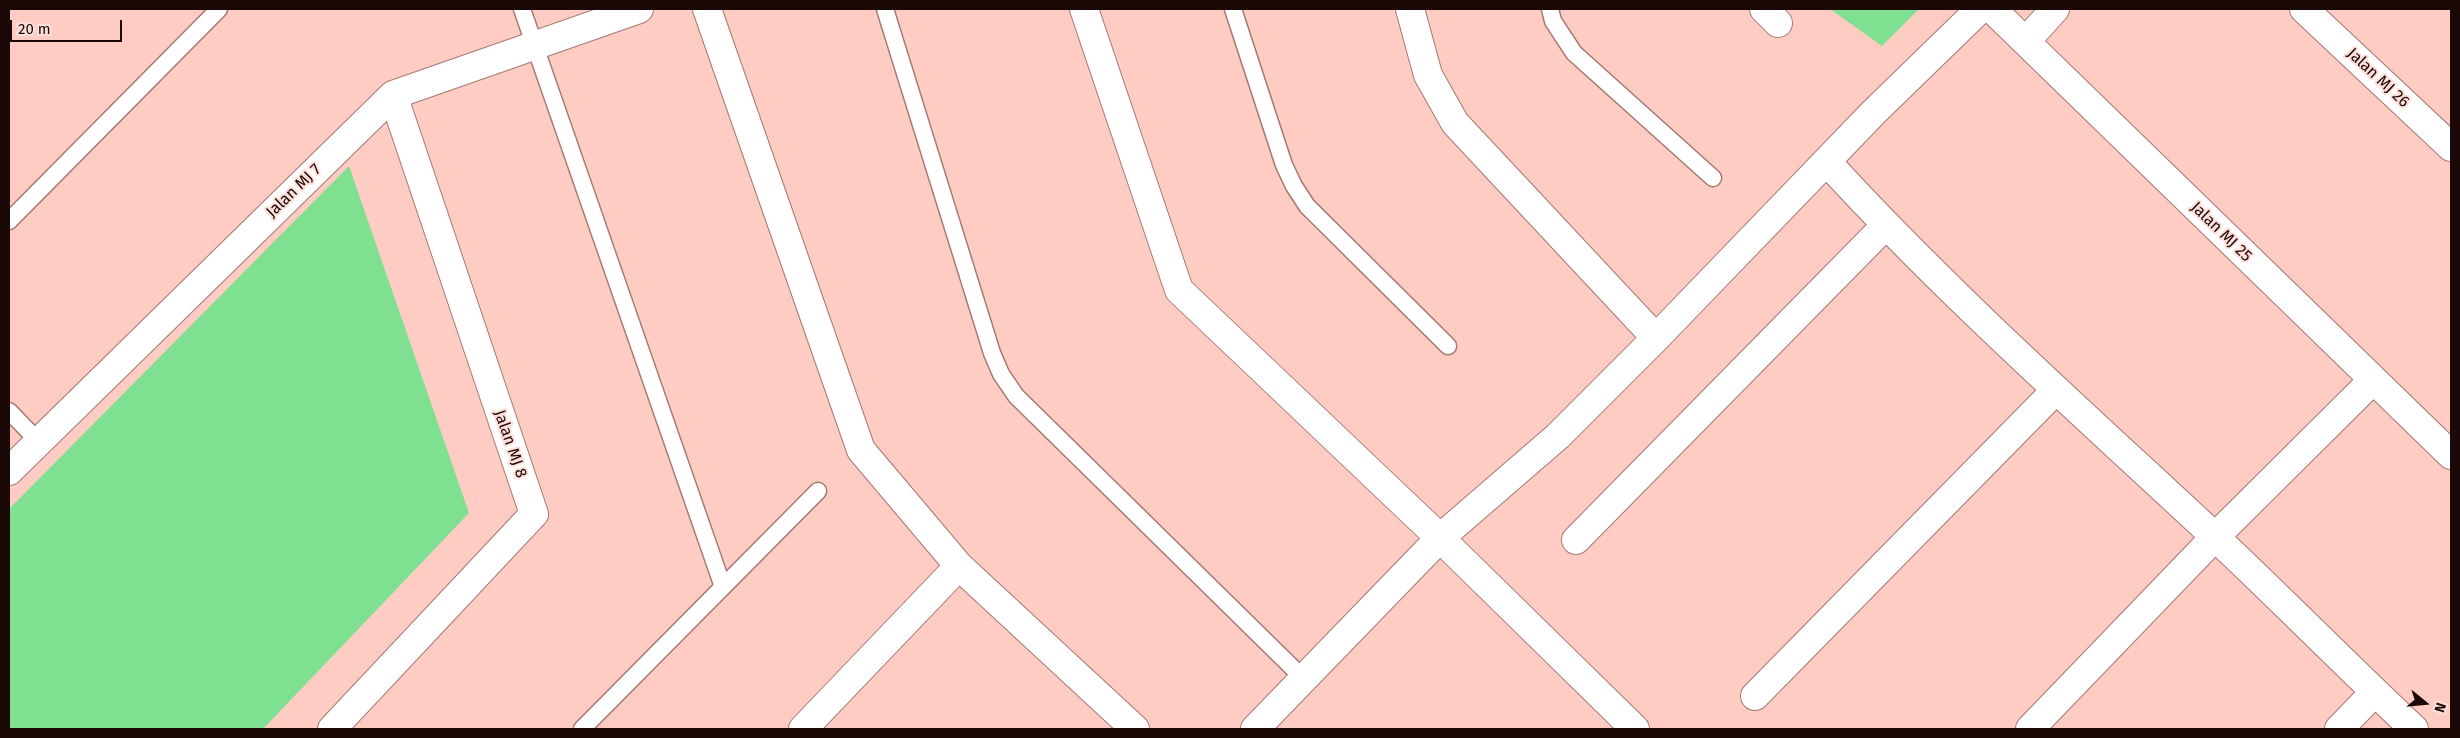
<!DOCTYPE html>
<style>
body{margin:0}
#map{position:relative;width:2460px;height:738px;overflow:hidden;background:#ffccc4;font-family:"Fira Sans",sans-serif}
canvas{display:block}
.frame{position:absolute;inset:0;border:10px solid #1a0907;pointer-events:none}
.north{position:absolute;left:2400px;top:678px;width:50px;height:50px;-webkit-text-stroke:4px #feded9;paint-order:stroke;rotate:107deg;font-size:14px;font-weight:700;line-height:20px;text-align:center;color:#1a0907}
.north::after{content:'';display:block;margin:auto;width:18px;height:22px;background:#1a0907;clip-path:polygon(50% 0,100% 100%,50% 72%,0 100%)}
.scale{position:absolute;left:10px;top:20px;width:112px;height:22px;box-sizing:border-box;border:2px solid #1a0907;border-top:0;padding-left:6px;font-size:15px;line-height:18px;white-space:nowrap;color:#1a0907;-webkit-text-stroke:4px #feded9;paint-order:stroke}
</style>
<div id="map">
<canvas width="2460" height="738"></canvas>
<div class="frame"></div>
<div class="north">N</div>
<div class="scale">20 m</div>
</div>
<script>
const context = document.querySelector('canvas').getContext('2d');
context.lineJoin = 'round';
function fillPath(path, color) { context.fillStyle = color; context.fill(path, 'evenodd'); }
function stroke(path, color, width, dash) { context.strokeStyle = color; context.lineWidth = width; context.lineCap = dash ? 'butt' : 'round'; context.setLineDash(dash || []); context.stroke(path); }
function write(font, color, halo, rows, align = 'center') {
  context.font = font + ' "Fira Sans",sans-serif'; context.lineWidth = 4; context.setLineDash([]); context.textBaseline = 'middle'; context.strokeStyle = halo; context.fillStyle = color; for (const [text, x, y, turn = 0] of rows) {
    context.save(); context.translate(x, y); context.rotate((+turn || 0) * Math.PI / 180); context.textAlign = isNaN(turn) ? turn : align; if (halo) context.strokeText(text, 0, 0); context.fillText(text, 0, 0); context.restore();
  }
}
fillPath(new Path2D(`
 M1830 9H1919L1882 46Z
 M349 166 469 513 263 729H9V509Z`), '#7fe091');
const lane = new Path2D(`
 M522 9 723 587
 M885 9 992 353 1001 374 1016 396 1304 679
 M1233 9 1284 165 1294 186 1307 206 1448 346
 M1550 9 1553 21 1574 53 1713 178
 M9 221 219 9
 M9 411 38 441
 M582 729 818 491`);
const street = new Path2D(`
 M707 9 861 450 959 566 1135 729
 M1084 9 1179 290 1440 538 1635 729
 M1410 9 1428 75 1455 123 1656 338
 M1764 9 1778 23
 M1992 9 2451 455
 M2304 9 2451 147
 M2026 41 2055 9
 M1827 162C1948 294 2082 413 2213 535 2281 599 2346 665 2414 729
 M9 471 393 95 639 9
 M1576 540 1885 226
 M1755 696 2056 390
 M332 729 534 514 393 95
 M803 729 959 566
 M1255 729 1440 538 1558 436 1656 338 1874 112 1980 9
 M2030 729 2215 537 2373 380
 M2339 729 2375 692`);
stroke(lane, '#a67770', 19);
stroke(street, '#a67770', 30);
stroke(lane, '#fff', 16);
stroke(street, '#fff', 28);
write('16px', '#1a0907', '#feded9', [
 ["Jalan MJ 26",2378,78,43],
 ["Jalan MJ 7",294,191,-44],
 ["Jalan MJ 25",2221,232,44],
 ["Jalan MJ 8",510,444,71]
]);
</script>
